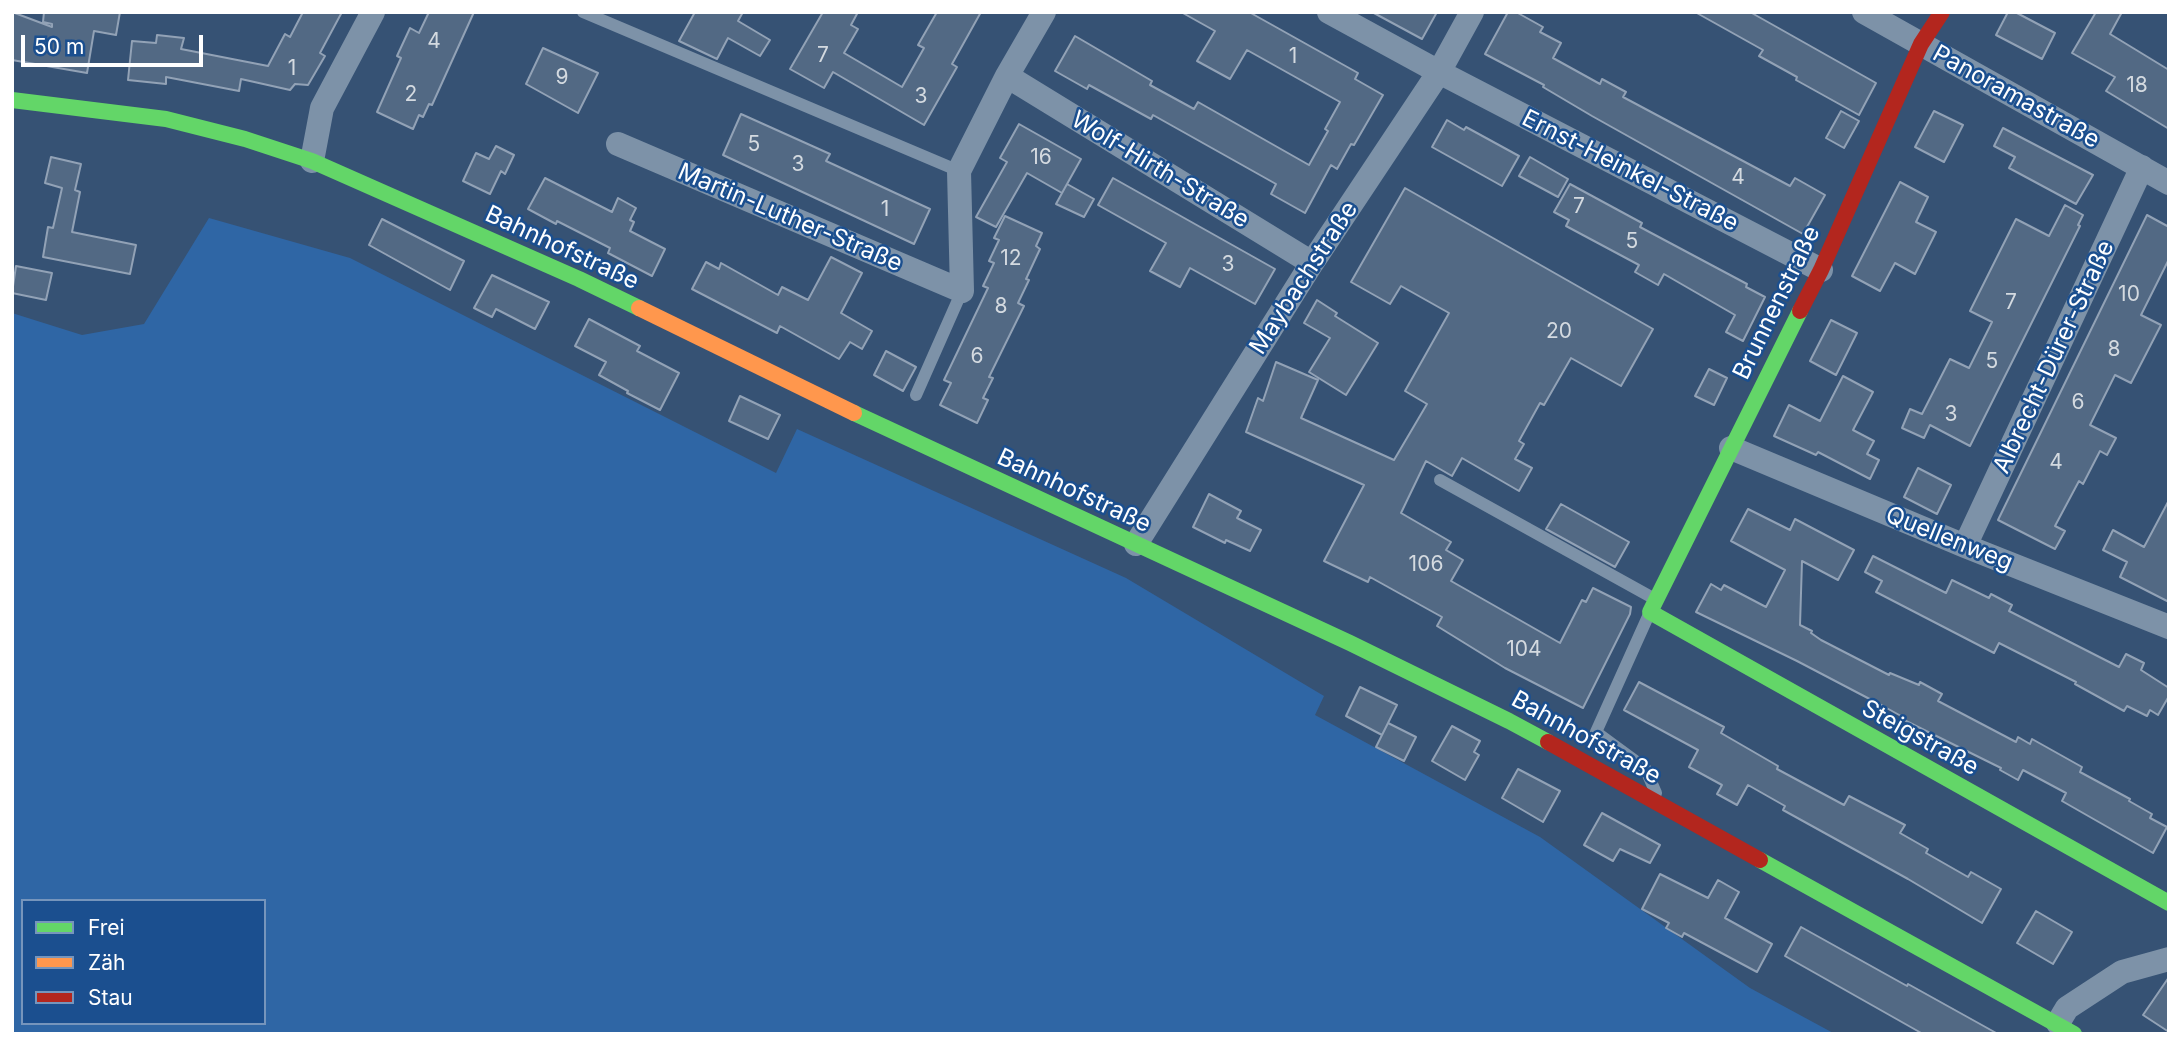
<!DOCTYPE html>
<meta charset="utf-8">
<style>
body{margin:0}
#map{position:relative;width:2181px;height:1046px;overflow:hidden;background:#365274;font-family:Inter,sans-serif}
canvas{display:block}
.frame{position:absolute;inset:0;border:14px solid #fff;pointer-events:none}
.legend{position:absolute;left:21px;top:899px;width:245px;height:126px;box-sizing:border-box;background:#1b4f8f;border:2px solid #7695bc;margin:0;padding:9px 12px;list-style:none;font-size:21px;color:#fff}
.legend li{display:flex;align-items:center;gap:14px;height:35px}
.legend b{width:35px;border:2px solid #7695bc}
.scale{position:absolute;left:21px;top:35px;width:182px;height:32px;box-sizing:border-box;border:4px solid #fff;border-top:0;padding-left:9px;font-size:21px;line-height:24px;white-space:nowrap;color:#fff;-webkit-text-stroke:5px #1b4f8f;paint-order:stroke}
</style>
<div id="map">
<canvas width="2181" height="1046"></canvas>
<div class="frame"></div>
<ul class="legend">
<li><b style="height:9px;background:#63d668"></b>Frei</li>
<li><b style="height:9px;background:#ff974d"></b>Zäh</li>
<li><b style="height:9px;background:#b3261e"></b>Stau</li>
</ul>
<div class="scale">50 m</div>
</div>
<script>
const context = document.querySelector('canvas').getContext('2d');
context.lineJoin = 'round';
function fillPath(path, color) { context.fillStyle = color; context.fill(path, 'evenodd'); }
function stroke(path, color, width, dash) { context.strokeStyle = color; context.lineWidth = width; context.lineCap = dash ? 'butt' : 'round'; context.setLineDash(dash || []); context.stroke(path); }
function write(font, color, halo, rows, align = 'center') {
  context.font = font + ' Inter,sans-serif'; context.lineWidth = 5; context.setLineDash([]); context.textBaseline = 'middle'; context.strokeStyle = halo; context.fillStyle = color; for (const [text, x, y, turn = 0] of rows) {
    context.save(); context.translate(x, y); context.rotate((+turn || 0) * Math.PI / 180); context.textAlign = isNaN(turn) ? turn : align; if (halo) context.strokeText(text, 0, 0); context.fillText(text, 0, 0); context.restore();
  }
}
fillPath(new Path2D(`
 M209 218 350 258 776 473 797 429 1126 578 1324 696 1315 715 1540 837 1750 988 1835 1034H12V313L82 335 144 324ZM23 901H264V1023H23Z`), '#2f66a5');
const building = new Path2D(`
 M12 12 52 27V24L43 22 44 12H120L116 35 94 31 87 73 12 60Z
 M303 12H342L320 53 325 56 308 85 295 84 290 90 241 79 239 91 166 77V84L128 80 132 41 156 43 157 35 184 38 181 49 268 66 285 34 290 37Z
 M429 12H474L432 105 429 104 423 117 419 115 413 129 377 112 401 58 397 56 410 28 419 33Z
 M695 12H743L738 21 770 40 760 56 728 38 717 59 679 41Z
 M823 12H858L851 25 858 29 844 53 902 87 924 48 918 45 937 12H981L952 64 957 67 924 125 833 72 824 88 790 69Z
 M1181 12H1249L1358 73 1355 79 1383 95 1354 145 1351 144 1337 169 1331 165 1305 213 1271 194 1276 184 1153 115 1151 119 1089 85 1087 89 1055 71 1075 36 1152 81 1150 85 1194 109 1198 102 1309 165 1328 131 1325 129 1340 102 1247 50 1230 79 1197 61 1215 31Z
 M1372 12H1437L1422 39Z
 M1508 12H1516L1543 27 1540 32 1561 43 1553 58 1600 84 1602 79 1626 92 1623 97 1790 186 1795 178 1825 195 1803 234 1592 116 1543 87 1544 85 1485 54Z
 M1695 12H1750L1876 83 1859 115 1796 80 1797 77 1759 56 1763 50Z
 M2008 12H2015L2055 33 2042 59 1996 35Z
 M2096 12H2122L2110 34 2169 70V129L2106 91 2115 77 2072 53Z
 M543 48 598 73 578 113 526 84Z
 M1841 111 1859 121 1844 148 1826 138Z
 M1934 111 1963 125 1944 162 1915 147Z
 M741 114 830 154 826 161 930 209 914 244 723 155Z
 M1447 120 1464 130 1466 127 1519 156 1502 186 1432 147Z
 M1019 124 1081 159 1062 193 1027 173 996 227 976 217 1007 162 1000 158Z
 M2003 128 2093 175 2076 204 2009 168 2015 157 1994 146Z
 M496 146 514 155 505 174 501 171 490 194 463 181 476 153 489 159Z
 M51 157 81 164 75 190 80 192 72 232 136 245 130 274 43 257 48 227 53 228 62 188 45 183Z
 M1530 157 1568 179 1558 197 1519 176Z
 M545 178 612 212 618 198 636 208 630 220 634 222 630 231 665 249 652 276 608 253 610 248 557 221 556 224 528 209Z
 M1113 178 1275 269 1255 304 1190 268 1180 287 1150 271 1166 243 1098 205Z
 M1900 182 1928 197 1916 222 1936 232 1915 274 1895 263 1880 291 1852 276Z
 M1067 184 1094 199 1084 217 1056 204Z
 M1570 184 1642 223 1640 227 1747 284 1746 287 1765 297 1743 341 1726 332 1735 315 1664 274 1658 285 1635 272 1639 265 1566 226 1569 220 1554 212Z
 M1405 188 1653 329 1621 386 1571 358 1544 405 1540 403 1519 441 1524 444 1515 459 1532 468 1519 491 1462 458 1452 476 1426 461 1401 513 1451 542 1446 550 1463 560 1451 581 1560 643 1582 600 1586 602 1593 588 1631 607 1630 614 1583 708 1505 668 1437 626 1442 617 1370 577 1368 582 1324 561 1364 485 1246 432 1258 398 1263 401 1276 362 1318 380 1301 418 1394 460 1427 404 1405 391 1449 313 1401 286 1390 304 1351 282Z
 M2065 205 2083 215 2078 225 2080 226 1970 446 1930 425 1924 438 1902 428 1910 409 1922 414 1950 359 1969 368 1992 322 1970 311 2016 219 2049 236Z
 M2147 215 2169 227V259L2141 315 2161 325 2131 383 2115 375 2090 425 2116 438 2107 455 2100 451 2083 484 2079 481 2055 526 2065 531 2055 549 1998 520Z
 M1005 216 1042 233 1036 246 1040 249 1026 279 1029 280 1018 303 1024 306 989 377 993 378 983 398 988 400 977 423 940 405 951 383 944 380 988 288 983 286 994 263 989 261 999 240 994 238Z
 M382 219 464 261 450 290 369 245Z
 M831 257 862 273 841 313 872 331 862 349 850 342 839 359 780 326 777 333 692 289 706 262 719 269 721 263 778 295 782 287 808 300Z
 M16 266 52 273 46 300 12 293Z
 M492 275 549 302 535 329 496 309 492 317 474 308Z
 M1317 300 1337 313 1335 316 1378 343 1346 395 1309 372 1330 338 1304 323Z
 M589 319 640 346 637 351 679 373 660 410 627 393 628 391 599 375 606 362 575 346Z
 M1831 320 1857 333 1836 375 1810 361Z
 M886 351 916 367 903 391 874 375Z
 M1709 369 1727 378 1714 405 1695 396Z
 M1843 376 1873 392 1853 430 1874 441 1867 454 1879 460 1870 479 1818 452 1816 455 1774 436 1789 405 1820 421Z
 M740 396 780 415 768 439 729 421Z
 M1918 468 1951 485 1937 514 1904 497Z
 M1209 494 1241 511 1237 518 1261 530 1250 551 1226 540 1225 543 1193 527Z
 M2169 500V602L2120 577 2127 562 2103 550 2113 530 2144 547Z
 M1561 504 1629 542 1615 567 1546 529Z
 M1748 509 1790 530 1795 519 1854 550 1838 580 1802 561 1800 625 1812 631 1811 633 1821 640 1889 675 1890 673 1919 685 1920 682 1942 694 1938 701 2016 742 2018 737 2030 744 2032 739 2082 767 2080 772 2130 799 2129 801 2152 814 2150 818 2167 827 2153 853 2062 801 2066 793 2023 770 2018 780 2000 770 2001 768 1900 718 1901 716 1883 706 1797 661 1696 612 1711 584 1721 590 1724 585 1766 607 1785 570 1731 541Z
 M1873 556 1946 593 1952 580 1989 598 1991 594 2012 605 2009 611 2119 667 2126 654 2144 663 2141 670 2169 688V696L2158 715 2150 710 2147 716 2127 706 2124 711 2075 684 2076 682 1999 643 1994 653 1876 592 1882 581 1865 572Z
 M1639 682 1724 727 1721 733 1778 766 1777 769 1844 805 1849 796 1905 825 1900 833 1928 849 1926 853 1968 877 1971 872 2001 889 1982 923 1908 879 1783 810 1785 806 1748 785 1737 805 1717 794 1722 785 1689 767 1698 750 1624 710Z
 M1360 687 1397 705 1382 735 1346 716Z
 M1388 723 1416 737 1404 761 1376 747Z
 M1452 726 1480 741 1474 752 1479 755 1465 780 1432 761Z
 M1518 769 1560 791 1543 822 1502 798Z
 M1602 813 1660 845 1650 863 1620 849 1613 861 1584 845Z
 M1660 874 1708 898 1718 880 1739 892 1725 918 1772 944 1757 972 1684 933 1682 937 1666 928 1669 923 1642 909Z
 M2036 911 2072 932 2053 964 2017 943Z
 M1801 927 1907 986 1908 984 1998 1034H1923L1785 956Z
 M2169 977V1032L2143 1015Z`);
fillPath(building, '#526984');
stroke(building, '#92a2b6', 2);
stroke(new Path2D(`
 M583 12 959 171
 M916 395 962 291
 M1440 480 1653 598
 M1650 612 1596 732 1645 768 1656 793`), '#7d92a8', 12);
stroke(new Path2D(`
 M1329 12 1439 72 1821 270
 M1864 12 2169 183
 M1007 76 1312 263
 M618 144 962 291 959 171 1007 76 1044 12
 M312 161 322 108 373 12
 M1731 448 1965 546 2169 627
 M1136 544 1312 263 1439 72 1472 12
 M1965 546 2142 167
 M2058 1023 2067 1008 2122 972 2169 959`), '#7d92a8', 24);
stroke(new Path2D(`
 M12 100 166 119 245 139 312 161 579 279 639 308
 M1800 311 1650 612 2169 903
 M854 413 1350 643 1509 721 1548 742
 M1760 860 2074 1034`), '#63d668', 16);
stroke(new Path2D(`
 M639 308 854 413`), '#ff974d', 16);
stroke(new Path2D(`
 M1800 311 1821 270 1921 44 1942 12
 M1548 742 1760 860`), '#b3261e', 16);
write('21px', '#d4dae0', null, [
 ["4",434,42],
 ["7",823,56],
 ["1",1293,57],
 ["1",292,69],
 ["9",562,78],
 ["18",2137,86],
 ["2",411,95],
 ["3",921,97],
 ["5",754,145],
 ["16",1041,158],
 ["3",798,165],
 ["4",1738,178],
 ["7",1579,207],
 ["1",885,210],
 ["5",1632,242],
 ["12",1011,259],
 ["3",1228,265],
 ["10",2129,295],
 ["7",2011,303],
 ["8",1001,307],
 ["20",1559,332],
 ["8",2114,350],
 ["6",977,357],
 ["5",1992,362],
 ["6",2078,403],
 ["3",1951,415],
 ["4",2056,463],
 ["106",1426,565],
 ["104",1524,650]
]);
write('24px', '#fff', '#1b4f8f', [
 ["Panoramastraße",2016,97,29],
 ["Wolf-Hirth-Straße",1160,170,31],
 ["Ernst-Heinkel-Straße",1630,171,27],
 ["Martin-Luther-Straße",790,218,23],
 ["Bahnhofstraße",562,248,25],
 ["Maybachstraße",1304,278,-57],
 ["Brunnenstraße",1777,303,-64],
 ["Albrecht-Dürer-Straße",2054,357,-65],
 ["Bahnhofstraße",1074,491,25],
 ["Quellenweg",1949,539,22],
 ["Bahnhofstraße",1586,738,29],
 ["Steigstraße",1920,738,29]
]);
</script>
